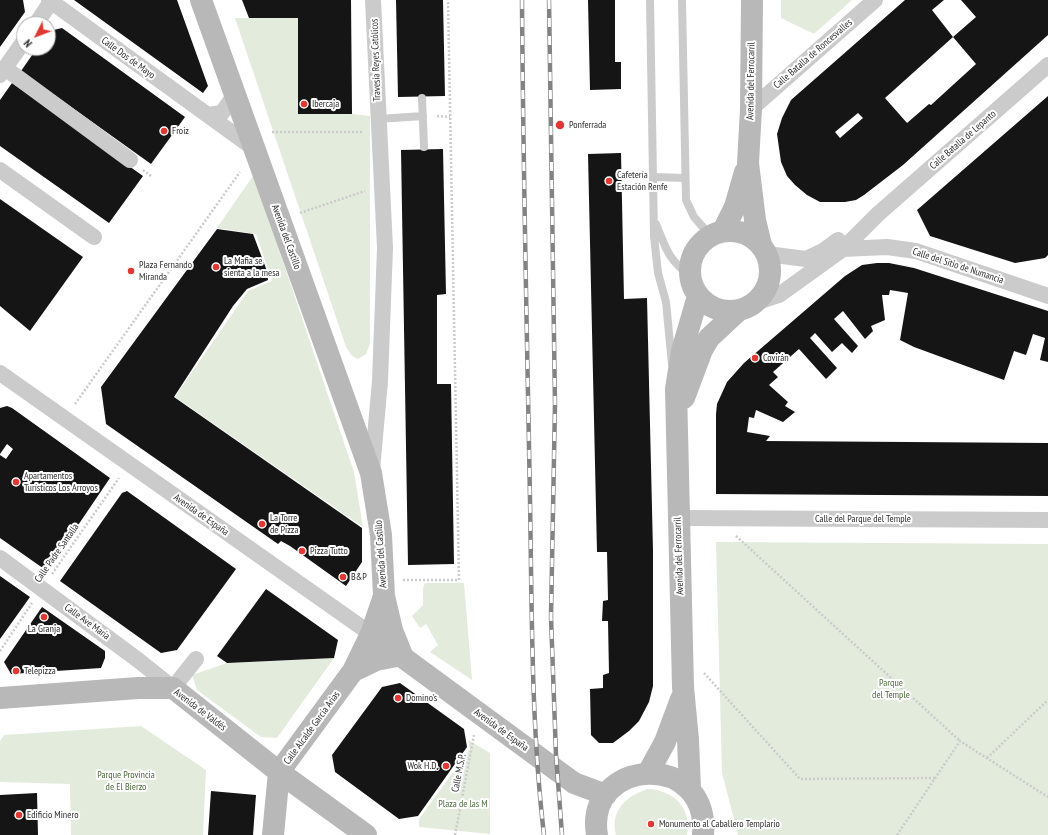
<!DOCTYPE html>
<meta charset="utf-8">
<style>
body{margin:0}
#map{position:relative;width:1048px;height:835px;overflow:hidden;background:#fff;font-family:"PT Sans Narrow",sans-serif}
canvas{display:block}
.north{position:absolute;left:16px;top:16px;width:40px;height:40px;box-sizing:border-box;background:#fff;border:1px solid #ababab;border-radius:50%;rotate:228deg;font-size:11px;font-weight:700;line-height:16px;text-align:center;color:#2e2e2e}
.north::after{content:'';display:block;margin:auto;width:14px;height:18px;background:#e13834;clip-path:polygon(50% 0,100% 100%,50% 72%,0 100%)}
</style>
<div id="map">
<canvas width="1048" height="835"></canvas>
<div class="north">N</div>
</div>
<script>
const context = document.querySelector('canvas').getContext('2d');
context.lineJoin = 'round';
function fillPath(path, color) { context.fillStyle = color; context.fill(path, 'evenodd'); }
function stroke(path, color, width, dash) { context.strokeStyle = color; context.lineWidth = width; context.lineCap = dash ? 'butt' : 'round'; context.setLineDash(dash || []); context.stroke(path); }
function write(font, color, halo, rows, align = 'center') {
  context.font = font + ' "PT Sans Narrow",sans-serif'; context.lineWidth = 4; context.setLineDash([]); context.textBaseline = 'middle'; context.strokeStyle = halo; context.fillStyle = color; for (const [text, x, y, turn = 0] of rows) {
    context.save(); context.translate(x, y); context.rotate((+turn || 0) * Math.PI / 180); context.textAlign = isNaN(turn) ? turn : align; if (halo) context.strokeText(text, 0, 0); context.fillText(text, 0, 0); context.restore();
  }
}
fillPath(new Path2D(`
 M781 0H852L814 34 781 18Z
 M235 18H298V114H352L370 116V344L366 354 358 359 352 356 346 347Z
 M257 170 279 250 354 472 363 527 175 397 248 291 272 281 256 234 217 228Z
 M716 542 1048 544V835H738L722 773Z
 M425 583H464L472 680 430 652 438 645 426 624 420 628 412 616 423 605V588Z
 M334 658 277 738 261 737 197 690 192 675 227 663Z
 M141 726 206 770 203 835H71L70 784 0 782V741L4 735Z
 M468 740 490 753V834L419 827V819L470 749Z
 M649 789C674 791 692 808 687 835H616C609 811 628 794 649 789Z`), '#e3ebdc');
fillPath(new Path2D(`
 M0 0H23L25 12 0 47Z
 M74 0H177L208 86 203 93Z
 M242 0H351L352 114H298V18H249Z
 M396 0H443L445 96 398 97Z
 M588 0H615V62H621V89L590 90Z
 M905 0H944L932 10 953 37 885 98 907 123 929 104 931 105 976 64 953 37 976 17 961 0H1048V35L903 165 864 195 856 200 845 202H820L807 195 795 185 787 176 781 162 777 134 782 118 791 100ZM858 113 863 118 840 138 835 132Z
 M62 28 185 117 151 164 21 71 37 48H48L49 31Z
 M12 83 143 176 109 223 0 146V100Z
 M1048 96V255L1045 258 1015 263 930 236 917 210Z
 M443 149 446 294 437 295V384H451L454 564 408 565 401 150Z
 M621 153 624 299 647 298 653 551V686L649 702 639 721 629 731 613 743H599L591 735 590 689 603 688V675L609 673 608 621H602L603 601 608 600 607 552H597L588 154Z
 M0 199 83 257 30 331 0 306Z
 M217 229 253 234 267 271 268 280 247 289 233 306 174 397 362 528V562L346 586 290 546 281 541 278 544 106 424 101 387Z
 M877 263H889L914 268 1048 311V362L1040 360 1045 338 1033 334 1026 355 1014 351 1004 380 914 347 900 340 908 293 890 290 889 295H882L885 320 871 326 873 331 865 339 843 311 834 319 858 346 852 353 842 343 832 352 815 333 810 338 837 368 826 379 799 349 773 372 778 377 769 385 788 402 785 406 795 412 783 422 756 410 754 418 749 417 747 432 770 436 766 441 1048 443V496L716 494V414L717 404 727 382 744 363 845 276 862 265Z
 M7 406 12 408 110 478 47 571 0 538V455L6 459 13 449 7 444 0 454V408Z
 M127 491 236 569 177 650 161 653 60 581 122 493Z
 M0 576 30 597 0 639Z
 M266 589 338 640 334 658 227 663 217 656Z
 M42 607 105 651V658L101 668 11 674 4 662Z
 M400 683 464 729 467 747 418 816 399 819 335 772 332 755 382 687Z
 M211 791 256 795 253 835H208Z
 M37 793 38 835H0V795Z`), '#151515');
stroke(new Path2D(`
 M437 116 450 117
 M272 132H363
 M143 170 151 176
 M300 213 365 191
 M75 404 240 172
 M736 536 960 741
 M52 574 119 478
 M403 580H459L448 0
 M0 651 32 603
 M704 673 800 779 935 778
 M987 758 1048 700
 M455 835 474 735
 M897 835 960 741 1048 797`), '#cbcbcb', 2.5, [2, 2]);
stroke(new Path2D(`
 M650 0 654 236 658 273 666 302 672 364
 M682 0 686 200 694 217 710 235
 M422 98 424 147
 M378 119 423 116
 M654 177 685 178
 M656 224C666 248 667 258 689 275`), '#cbcbcb', 8);
stroke(new Path2D(`
 M49 0 256 150
 M36 24 52 0
 M5 68 130 160
 M0 75 24 41
 M751 109 875 0
 M208 115 222 113 235 94
 M0 170 94 237
 M843 249 887 247 916 251 1048 296
 M767 254 806 259 823 251 838 240
 M755 303 779 295 843 249 878 214 1048 65
 M0 373 371 634
 M372 470 380 381 385 248 373 0
 M678 518 1048 520
 M0 558 138 660 173 688 196 659`), '#cbcbcb', 16);
stroke(new Path2D(`
 M201 0 371 473 381 535 384 596 371 634 353 671 279 772 273 835
 M752 0 751 109 748 163 755 220 761 245
 M690 271a40 40 0 1 1 80 0a40 40 0 1 1-80 0Z
 M723 231 735 207 745 172
 M684 398 702 350 709 338 739 310
 M384 596 392 630 402 655
 M371 634 574 783 606 795
 M353 671 376 660 402 655
 M0 698 138 688H173L279 772 366 835
 M648 773 665 742 681 699
 M690 789 688 740 683 687 676 389 682 351 698 296
 M597 835C584 758 710 749 703 835`), '#b8b8b8', 22);
const rail = new Path2D(`
 M522 0C523 167 527 333 530 500 532 611 531 724 544 835
 M549 0 555 404 551 617 556 755 562 835`);
stroke(rail, '#838383', 4.5);
stroke(rail, '#fff', 3, [9]);
for (const [x, y, r, color] of [
 [304,104,4,"#e13834"],
 [560,125,5,"#e13834"],
 [164,131,4,"#e13834"],
 [609,181,4,"#e13834"],
 [216,267,4,"#e13834"],
 [131,271,4,"#e13834"],
 [755,358,4,"#e13834"],
 [16,482,4,"#e13834"],
 [262,524,4,"#e13834"],
 [302,551,4,"#e13834"],
 [343,577,4,"#e13834"],
 [44,617,4,"#e13834"],
 [16,671,4,"#e13834"],
 [398,698,4,"#e13834"],
 [446,766,4,"#e13834"],
 [19,815,4,"#e13834"],
 [651,824,4,"#e13834"]
]) { const dot = new Path2D(); dot.arc(x, y, r, 0, 2 * Math.PI); context.fillStyle = color; context.fill(dot); stroke(dot, '#fff', 1.5); }
write('10px', '#2e2e2e', '#fff', [
 ["Calle Batalla de Roncesvalles",813,54,-41],
 ["Calle Dos de Mayo",128,58,36],
 ["Travesía Reyes Católicos",376,60,-92],
 ["Avenida del Ferrocarril",751,81,-89],
 ["Calle Batalla de Lepanto",963,140,-41],
 ["Avenida del Castillo",286,237,70],
 ["Calle del Sitio de Numancia",958,266,18],
 ["Avenida de España",201,515,35],
 ["Calle del Parque del Temple",863,519],
 ["Calle Padre Santalla",57,553,-55],
 ["Avenida del Castillo",381,554,-94],
 ["Avenida del Ferrocarril",679,556,-92],
 ["Calle Ave María",87,622,36],
 ["Avenida de Valdés",200,710,37],
 ["Calle Alcalde García Arias",312,728,-54],
 ["Avenida de España",501,730,36],
 ["Calle M.S.P.",459,773,-79]
]);
write('10px', '#2e2e2e', '#fff', [
 ["Ibercaja",312,104],
 ["Ponferrada",569,125],
 ["Froiz",172,131],
 ["Cafetería",617,175],
 ["Estación Renfe",617,187],
 ["La Mafia se",224,261],
 ["sienta a la mesa",224,273],
 ["Plaza Fernando",139,265],
 ["Miranda",139,277],
 ["Covirán",763,358],
 ["Apartamentos",24,476],
 ["Turísticos Los Arroyos",24,488],
 ["La Torre",270,518],
 ["de Pizza",270,530],
 ["Pizza Tutto",310,551],
 ["B&P",351,577],
 ["La Granja",44,629,"center"],
 ["Telepizza",24,671],
 ["Domino's",406,698],
 ["Wok H.D.",438,766,"right"],
 ["Edificio Minero",27,815],
 ["Monumento al Caballero Templario",659,824]
], 'left');
write('10px', '#4d693c', '#fff', [
 ["Parque",891,683],
 ["del Temple",891,695],
 ["Parque Provincia",126,775],
 ["de El Bierzo",126,787],
 ["Plaza de las M",463,804]
]);
</script>
